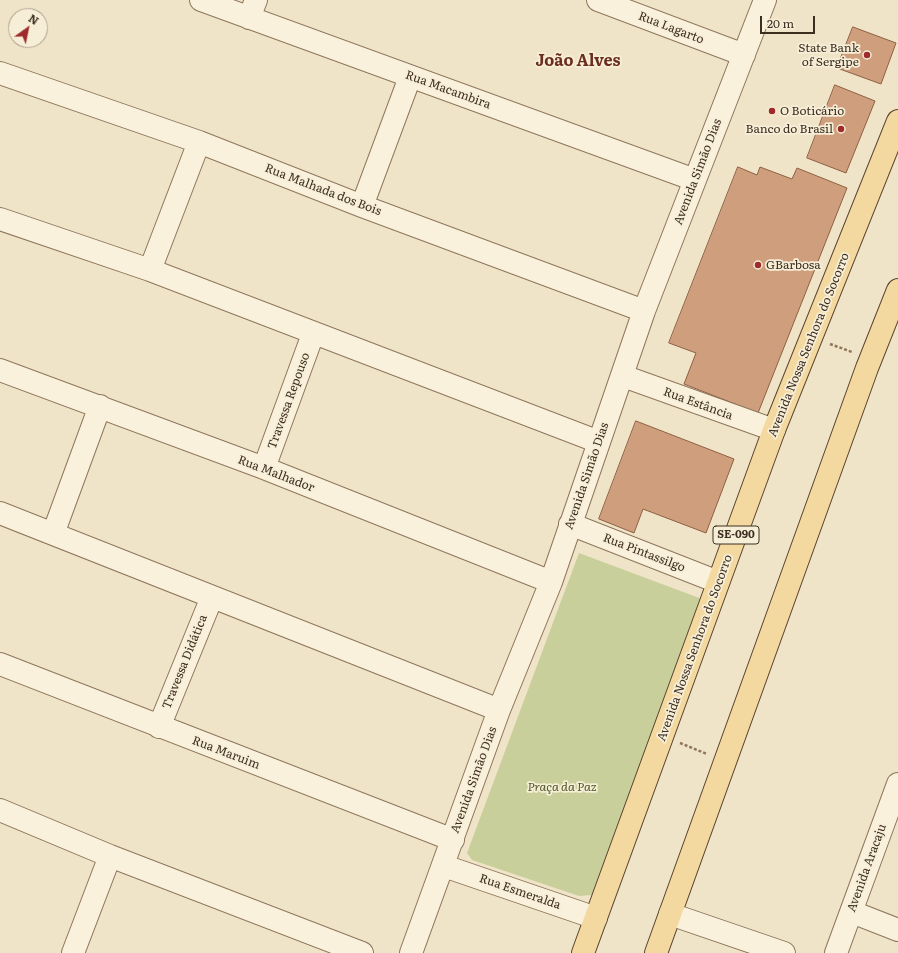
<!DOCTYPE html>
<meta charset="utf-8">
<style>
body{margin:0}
#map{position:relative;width:898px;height:953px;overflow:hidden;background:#f0e4c8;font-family:Literata,serif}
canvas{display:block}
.north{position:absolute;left:8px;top:8px;width:40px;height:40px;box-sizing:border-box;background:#f7eed8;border:1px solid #ada18e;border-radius:50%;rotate:33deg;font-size:11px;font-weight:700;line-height:16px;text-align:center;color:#3d2e20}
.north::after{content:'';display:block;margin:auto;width:14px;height:18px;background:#9e2a2b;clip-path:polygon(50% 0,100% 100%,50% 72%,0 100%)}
.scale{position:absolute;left:760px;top:16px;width:55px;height:18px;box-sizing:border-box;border:2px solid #3d2e20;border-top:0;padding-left:5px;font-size:12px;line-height:14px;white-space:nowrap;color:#3d2e20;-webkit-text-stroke:3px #f7eed8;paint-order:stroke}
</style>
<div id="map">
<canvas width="898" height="953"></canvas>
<div class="north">N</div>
<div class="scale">20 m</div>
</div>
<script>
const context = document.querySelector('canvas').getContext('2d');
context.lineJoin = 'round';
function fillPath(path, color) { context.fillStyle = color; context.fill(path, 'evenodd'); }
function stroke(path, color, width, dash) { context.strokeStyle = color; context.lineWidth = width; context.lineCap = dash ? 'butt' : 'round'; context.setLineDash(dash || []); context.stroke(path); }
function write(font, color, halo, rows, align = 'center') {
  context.font = font + ' Literata,serif'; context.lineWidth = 3.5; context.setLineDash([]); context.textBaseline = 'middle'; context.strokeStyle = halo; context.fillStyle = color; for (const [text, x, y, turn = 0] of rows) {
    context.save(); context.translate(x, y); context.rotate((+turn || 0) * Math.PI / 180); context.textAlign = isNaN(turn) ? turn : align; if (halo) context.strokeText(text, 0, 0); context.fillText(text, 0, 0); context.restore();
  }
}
fillPath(new Path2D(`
 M579 553 702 599 592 895 579 896 472 860 467 853Z`), '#c9cf9b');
const building = new Path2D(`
 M853 27 896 43 881 84 837 68Z
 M835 85 875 101 846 173 807 158Z
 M738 167 757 175 760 167 792 179 797 168 847 188 758 413 684 384 696 353 669 343Z
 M636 421 734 459 706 533 643 509 634 533 599 519Z`);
fillPath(building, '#cf9f7d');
stroke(building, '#8d5f41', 1);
const minor = new Path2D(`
 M201 0 695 180
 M598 0 744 55
 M249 18 256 0
 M0 73 199 142 362 206 644 311
 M362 206 410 77
 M0 219 150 270 599 442
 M150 270 199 142
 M0 370 264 468 551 582
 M623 376 774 430
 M264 468 313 334
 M0 513 499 710
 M570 524 718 582
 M53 534 100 406
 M0 664 453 840
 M159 727 212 597
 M0 810 110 856 362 953
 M444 866 596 918
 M852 912 898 930
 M670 914 784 953
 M73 953 110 856
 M411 953 499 710 551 582 644 311 765 0
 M836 953 898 784`);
const major = new Path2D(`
 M583 953 774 430 898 121
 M656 953 867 368 898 290`);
stroke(minor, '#8d765c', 24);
stroke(major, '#5b4430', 24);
stroke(new Path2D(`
 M830 344 852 352
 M680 743 707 754`), '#8d765c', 2.5, [3, 2]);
stroke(minor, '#faf1dc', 22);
stroke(major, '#f3d9a0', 22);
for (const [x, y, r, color] of [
 [867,55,4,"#9e2a2b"],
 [772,111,4,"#9e2a2b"],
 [841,129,4,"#9e2a2b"],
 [758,265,4,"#9e2a2b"]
]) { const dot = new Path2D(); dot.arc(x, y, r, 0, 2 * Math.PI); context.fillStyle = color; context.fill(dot); stroke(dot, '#f7eed8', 1.5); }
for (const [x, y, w] of [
 [736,535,46]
]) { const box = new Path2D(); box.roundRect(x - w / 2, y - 9, w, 18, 3); context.fillStyle = '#f7eed8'; context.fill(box); stroke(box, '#3d2e20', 1); }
write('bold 11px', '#3d2e20', null, [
 ["SE-090",736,535]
]);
write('12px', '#3d2e20', '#f7eed8', [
 ["Rua Lagarto",671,28,21],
 ["Rua Macambira",448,90,20],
 ["Avenida Simão Dias",698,172,-69],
 ["Rua Malhada dos Bois",323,190,21],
 ["Avenida Nossa Senhora do Socorro",809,345,-68],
 ["Travessa Repouso",289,401,-70],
 ["Rua Estância",698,404,20],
 ["Rua Malhador",276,474,21],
 ["Avenida Simão Dias",587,476,-71],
 ["Rua Pintassilgo",644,553,21],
 ["Avenida Nossa Senhora do Socorro",695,648,-70],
 ["Travessa Didática",185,662,-68],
 ["Rua Maruim",226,753,21],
 ["Avenida Simão Dias",474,780,-70],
 ["Avenida Aracaju",867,868,-70],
 ["Rua Esmeralda",520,892,19]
]);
write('12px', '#3d2e20', '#f7eed8', [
 ["State Bank",859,48],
 ["of Sergipe",859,62],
 ["O Boticário",780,111,"left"],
 ["Banco do Brasil",833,129],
 ["GBarbosa",766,265,"left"]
], 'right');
write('italic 12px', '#4d5a26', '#f7eed8', [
 ["Praça da Paz",562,787]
]);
write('bold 16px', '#6b2e1e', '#f7eed8', [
 ["João Alves",578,61]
]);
</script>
